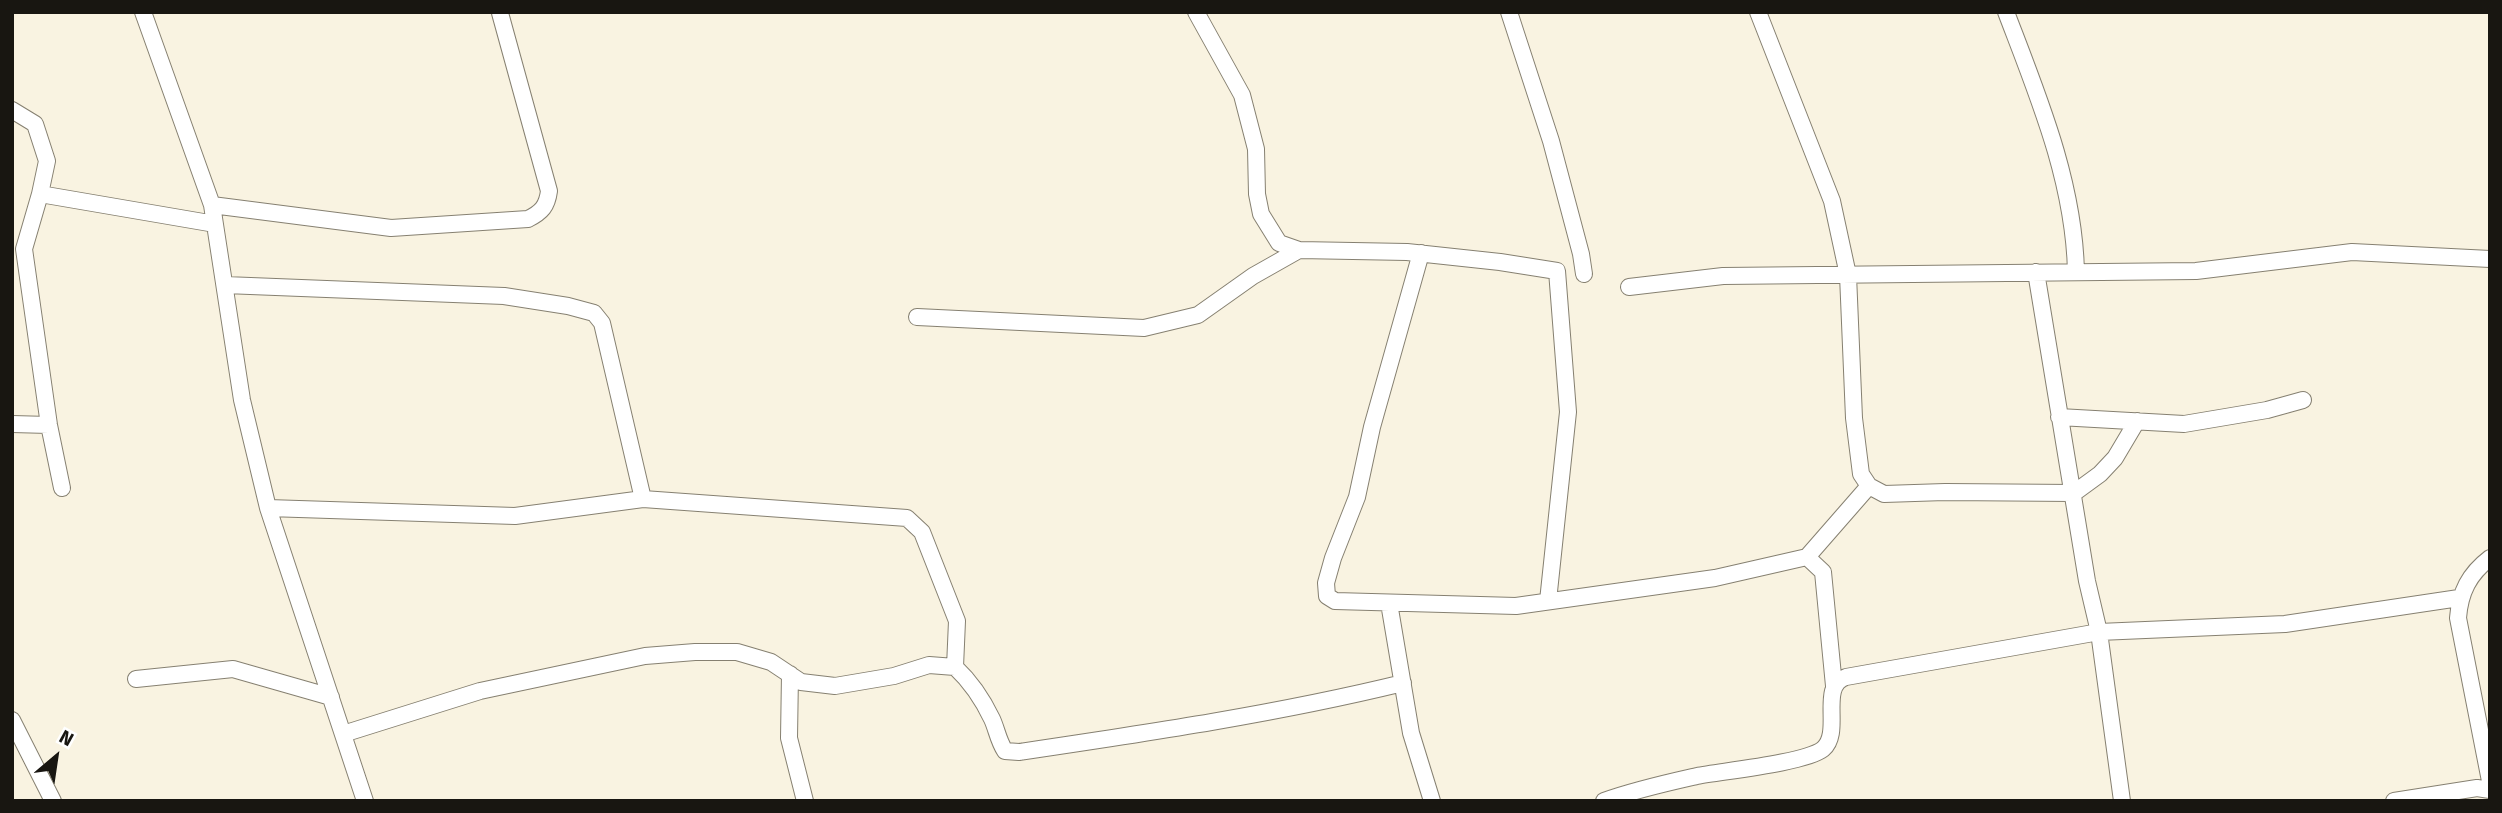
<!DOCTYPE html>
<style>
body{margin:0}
#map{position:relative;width:2502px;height:813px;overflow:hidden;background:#f9f3e1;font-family:"Fira Sans",sans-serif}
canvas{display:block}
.frame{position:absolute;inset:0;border:14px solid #181611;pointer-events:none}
.north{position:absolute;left:21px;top:722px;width:70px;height:70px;-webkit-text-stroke:5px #fff;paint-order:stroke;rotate:29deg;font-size:19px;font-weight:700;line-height:28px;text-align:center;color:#181611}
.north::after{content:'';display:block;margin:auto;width:24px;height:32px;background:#181611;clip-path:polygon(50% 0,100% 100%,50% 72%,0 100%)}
</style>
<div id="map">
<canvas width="2502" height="813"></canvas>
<div class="frame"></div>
<div class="north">N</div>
</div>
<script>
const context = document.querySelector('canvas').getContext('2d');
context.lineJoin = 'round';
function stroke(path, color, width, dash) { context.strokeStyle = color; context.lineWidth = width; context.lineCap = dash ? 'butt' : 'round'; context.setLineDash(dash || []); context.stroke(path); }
const minor = new Path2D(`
 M143 12 212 205 242 400 268 508 365 801
 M1196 12 1242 95 1256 149 1257 194 1261 214 1279 243 1299 250 1407 252 1500 262 1557 271 1568 412 1548 601
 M1509 12 1551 141 1581 254 1584 274
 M1758 12 1832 201 1848 275 1854 418 1861 474 1869 486 1884 494 1945 492 2074 493 2100 474 2115 458 2137 421
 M2006 12C2038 96 2074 181 2076 272
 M12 110 35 124 47 161 40 194 24 249 49 425 62 488
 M40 194 215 224
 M212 205 391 228 528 219C542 212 547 206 549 191L500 13
 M1421 253 1372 427 1357 497 1333 558 1326 583 1327 596 1335 601 1516 606 1715 578 1807 557 1869 486
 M2036 272 2087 581 2099 632 2122 801
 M225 285 504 296 568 306 594 313 602 323 643 499
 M1629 287 1723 276 2196 271 2352 252 2490 259
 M917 317 1144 328 1198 315 1253 276 1299 250
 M2059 417 2184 424 2267 410 2303 400
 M12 424 49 425
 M268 508 515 516 643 499 907 518 922 532 957 621 955 667
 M1807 557 1823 572 1834 686
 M2490 558C2469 574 2460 592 2458 618L2490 781
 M1389 603 1411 733 1432 801
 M790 674 789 738 805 801
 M136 679 233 669 331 697
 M12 720 53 801
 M343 734 480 691 645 656 695 652H737L771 662 801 682 835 686 894 676 929 665 955 667C971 682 982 698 992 719 997 730 998 740 1005 751L1019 752C1147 733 1276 714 1403 683
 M1604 801C1634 790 1666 783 1697 776 1723 771 1805 763 1823 749 1843 732 1818 686 1846 677L2099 632 2285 624 2459 598
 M2394 801 2477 788 2490 790`);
stroke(minor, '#868071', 18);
stroke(minor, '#fff', 16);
</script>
